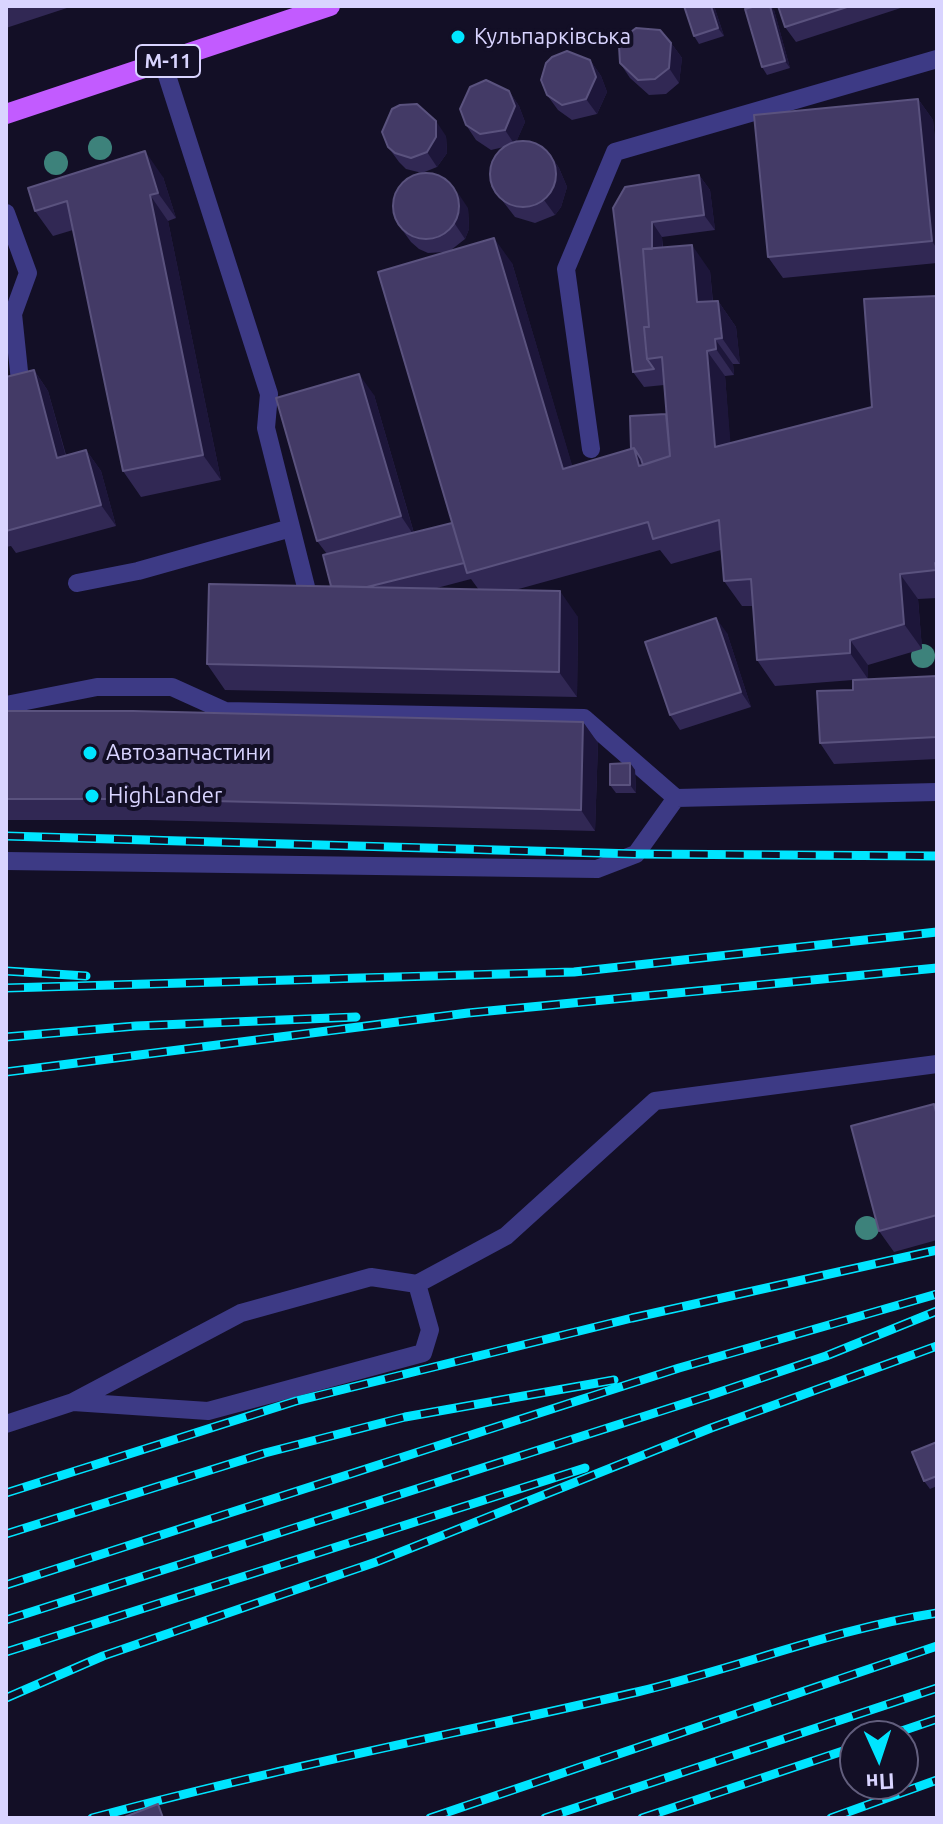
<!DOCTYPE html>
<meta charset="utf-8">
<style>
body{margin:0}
#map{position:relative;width:943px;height:1824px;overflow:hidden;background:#130f26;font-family:Ubuntu,sans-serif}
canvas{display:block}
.frame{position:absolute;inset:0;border:8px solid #d9d4ff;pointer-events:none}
.north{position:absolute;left:839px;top:1720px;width:80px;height:80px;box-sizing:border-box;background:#130f26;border:2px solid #625e7d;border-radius:50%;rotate:177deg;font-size:22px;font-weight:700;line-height:32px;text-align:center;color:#d9d4ff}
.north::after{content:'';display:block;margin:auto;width:28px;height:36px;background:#00e5ff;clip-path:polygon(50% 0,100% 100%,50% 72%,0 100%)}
</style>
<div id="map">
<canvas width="943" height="1824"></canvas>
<div class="frame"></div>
<div class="north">Пн</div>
</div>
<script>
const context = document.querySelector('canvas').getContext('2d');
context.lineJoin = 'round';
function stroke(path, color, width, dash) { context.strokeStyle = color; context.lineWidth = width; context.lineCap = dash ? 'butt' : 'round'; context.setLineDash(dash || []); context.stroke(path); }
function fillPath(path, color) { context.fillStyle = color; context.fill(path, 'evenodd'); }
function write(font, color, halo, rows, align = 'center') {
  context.font = font + ' Ubuntu,sans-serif'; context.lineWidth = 8; context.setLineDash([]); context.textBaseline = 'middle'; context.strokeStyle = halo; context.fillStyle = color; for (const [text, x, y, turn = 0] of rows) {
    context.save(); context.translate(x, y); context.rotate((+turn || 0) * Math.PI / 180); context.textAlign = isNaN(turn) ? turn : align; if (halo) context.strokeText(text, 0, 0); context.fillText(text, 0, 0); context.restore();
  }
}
stroke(new Path2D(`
 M163 63 269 394 266 428 306 587
 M6 213 28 273 13 314 20 381
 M591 449 566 269 615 152 937 59
 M77 583 138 571 291 528
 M6 705 97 687H172L225 711 584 718 676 798 937 792
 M6 861 597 869 636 854 676 798
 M417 1284 506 1236 655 1101 937 1064
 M6 1424 73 1402 241 1313 371 1277 417 1284 430 1330 423 1353 208 1411 73 1402`), '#3d3a85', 18);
stroke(new Path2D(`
 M6 114 330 6`), '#c25bff', 20);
const rail = new Path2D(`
 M6 836 636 854 937 856
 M6 971 86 976
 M6 988 574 972 937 932
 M6 1037 136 1026 356 1017
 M6 1072 468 1013 937 968
 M6 1493 296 1401 632 1318 937 1250
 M6 1534 265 1453 405 1417 614 1380
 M6 1585 679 1368 937 1294
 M6 1620 711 1395 826 1356 937 1311
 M6 1652 585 1468
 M6 1698 103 1656 376 1562 711 1428 937 1346
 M887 1736 937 1719
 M92 1818C272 1769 456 1734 637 1692 738 1668 834 1629 937 1613
 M430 1818 937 1646
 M545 1818 937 1688
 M642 1818 855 1747
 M831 1818 937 1780`);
stroke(rail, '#00e5ff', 9);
stroke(rail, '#130f26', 6, [18]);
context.fillStyle = '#3d827b';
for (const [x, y] of [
 [100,148],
 [56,163],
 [923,656],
 [867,1228]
]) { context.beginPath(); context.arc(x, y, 12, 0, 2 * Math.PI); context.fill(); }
fillPath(new Path2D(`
 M6 6H73L6 28Z
 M684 6H714L724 36 699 44 694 36Z
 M778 6H907L796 42 785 27Z
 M774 10 790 68 767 75 762 67Z
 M671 43 682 58 679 83 666 94 649 95 630 78 620 63Z
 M590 60 601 76 607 92 597 114 572 120 558 110 547 95Z
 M509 91 519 106 525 122 516 142 549 153 559 168 567 187 561 207 555 215 535 223 515 217 491 186 504 147 491 150 476 140 466 125Z
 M918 99 933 120 937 161V263L783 278 768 257Z
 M446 136 447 153 437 167 422 173 406 169 399 162 388 147Z
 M699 175 710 190 715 230 662 237 663 248 710 271 713 302 718 301 736 327 740 364H733L734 375 725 376 730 443 872 407 937 296V598L918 599 922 649 868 665V679L937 676V759L834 764 820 743 853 690V680L775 686 757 660 753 606H742L724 581 721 550 671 564 660 550 515 590 578 617 577 697 225 690 207 664 331 586 327 554 317 541 374 395 414 533 452 523 445 252 428 253 419 249 411 242 400 227 468 208 469 229 465 239 451 250 512 263 572 466 631 449 666 414 664 385 644 387 633 372 613 208ZM471 579 479 590 433 589Z
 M163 177 176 218 168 221 221 480 141 497 123 471 73 230 53 236 35 211 28 188Z
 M34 370 48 391 66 455 86 450 101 471 116 526 16 553 11 546 6 547V377Z
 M727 633 751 707 680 730 670 715Z
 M6 711 583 722 598 743 595 831 146 820H6Z
 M630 763 635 770 636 793H616L610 785Z
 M934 1104 937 1109V1240L894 1252 879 1231Z
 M937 1442V1486L930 1489 924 1481Z`), '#312854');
fillPath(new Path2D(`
 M711 6H714L724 36 718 28Z
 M770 6H771L774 10 790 68 785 61Z
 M671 43 682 58 679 83 669 68Z
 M590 60 601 76 607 92 597 114 586 99Z
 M509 91 519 106 525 122 515 145 505 130Z
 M918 99 933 120 937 161V249L932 241Z
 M436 121 446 136 447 153 437 167 427 152Z
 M145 151 163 177 176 218 158 193Z
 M549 153 559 168 567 187 561 207 555 215 544 200Z
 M699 175 710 190 715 230 704 215Z
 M458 193 468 208 469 229 465 239 455 224Z
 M150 195 168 221 221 480 203 455Z
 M652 222 662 237 665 361 662 357 654 358Z
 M494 238 512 263 581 495 563 469Z
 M692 245 710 271 715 328 697 302Z
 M718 301 736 327 740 364 722 338Z
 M715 339 733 364 734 375 716 349Z
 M707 351 725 376 733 473 715 447Z
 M34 370 48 391 72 479 57 458Z
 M359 374 374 395 415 537 401 516Z
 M634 448 652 475 639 466Z
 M86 450 101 471 116 526 101 505Z
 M900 574 918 599 922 649 904 624Z
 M560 591 578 617 577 697 559 672Z
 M716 618 727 633 751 707 741 692Z
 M850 640 868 665V679L850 653Z
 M583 722 598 743 595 831 581 810Z
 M630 763 635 770 636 793 630 785Z`), '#1d163a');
const building = new Path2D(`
 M684 6H711L718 28 694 36Z
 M756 6H770L785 61 762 67 745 9Z
 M778 6H850L785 27Z
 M636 28 660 30 671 43 669 68 655 79 638 80 620 63 619 46 623 38Z
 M567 51 590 60 596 77 586 99 562 105 547 95 541 80 546 63 552 57Z
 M486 80 509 91 515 106 505 130 480 134 466 125 460 109 470 87Z
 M918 99 932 241 768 257 754 115Z
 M417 104 436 121V137L427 152 411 158 395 153 388 147 382 132 392 109 400 105Z
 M490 174a33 33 0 1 1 66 0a33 33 0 1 1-66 0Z
 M145 151 158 193 150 195 203 455 123 471 67 201 35 211 28 188Z
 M393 206a33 33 0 1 1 66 0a33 33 0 1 1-66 0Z
 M699 175 704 215 652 222V249H643L649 327H644L647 359 654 369 633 372 613 208 625 187Z
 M494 238 563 469 634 448 639 466 670 456 662 357 647 359 644 327H649L643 249 692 245 697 302 718 301 722 338 715 339 716 349 707 351 715 447 872 407 864 299 937 296V563H935L936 570 900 574 904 624 850 640V653L757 660 751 579 724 581 719 520 653 539 648 522 467 573 378 272Z
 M34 370 57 458 86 450 101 505 6 531V377Z
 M359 374 401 516 317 541 276 398Z
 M666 414 670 456 643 465 641 459 634 448 631 449 630 416Z
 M452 523 464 563 367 587 331 586 323 555Z
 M209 584 560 591 559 672 207 664Z
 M716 618 741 692 670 715 645 642Z
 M937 676V737L820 743 817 691 853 690V680Z
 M6 711H133L583 722 581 810 131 799H6Z
 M630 763V785H610V764Z
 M934 1104 937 1116V1215L879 1231 851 1126Z
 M937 1442V1476L924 1481 912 1452Z
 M158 1804 163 1818H122Z`);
fillPath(building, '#433a66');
stroke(building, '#5a527e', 2);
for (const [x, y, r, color] of [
 [458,37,8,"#00e5ff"],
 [90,753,8,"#00e5ff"],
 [92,796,8,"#00e5ff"]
]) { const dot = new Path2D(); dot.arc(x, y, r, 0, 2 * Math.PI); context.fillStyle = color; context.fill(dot); stroke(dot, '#130f26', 3); }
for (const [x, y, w] of [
 [168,61,64]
]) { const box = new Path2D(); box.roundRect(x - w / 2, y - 16, w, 32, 6); context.fillStyle = '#130f26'; context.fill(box); stroke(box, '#d9d4ff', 2); }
write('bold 20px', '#d9d4ff', null, [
 ["М-11",168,61]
]);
write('22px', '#d9d4ff', '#130f26', [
 ["Кульпарківська",474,37],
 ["Автозапчастини",106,753],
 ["HighLander",108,796]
], 'left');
</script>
